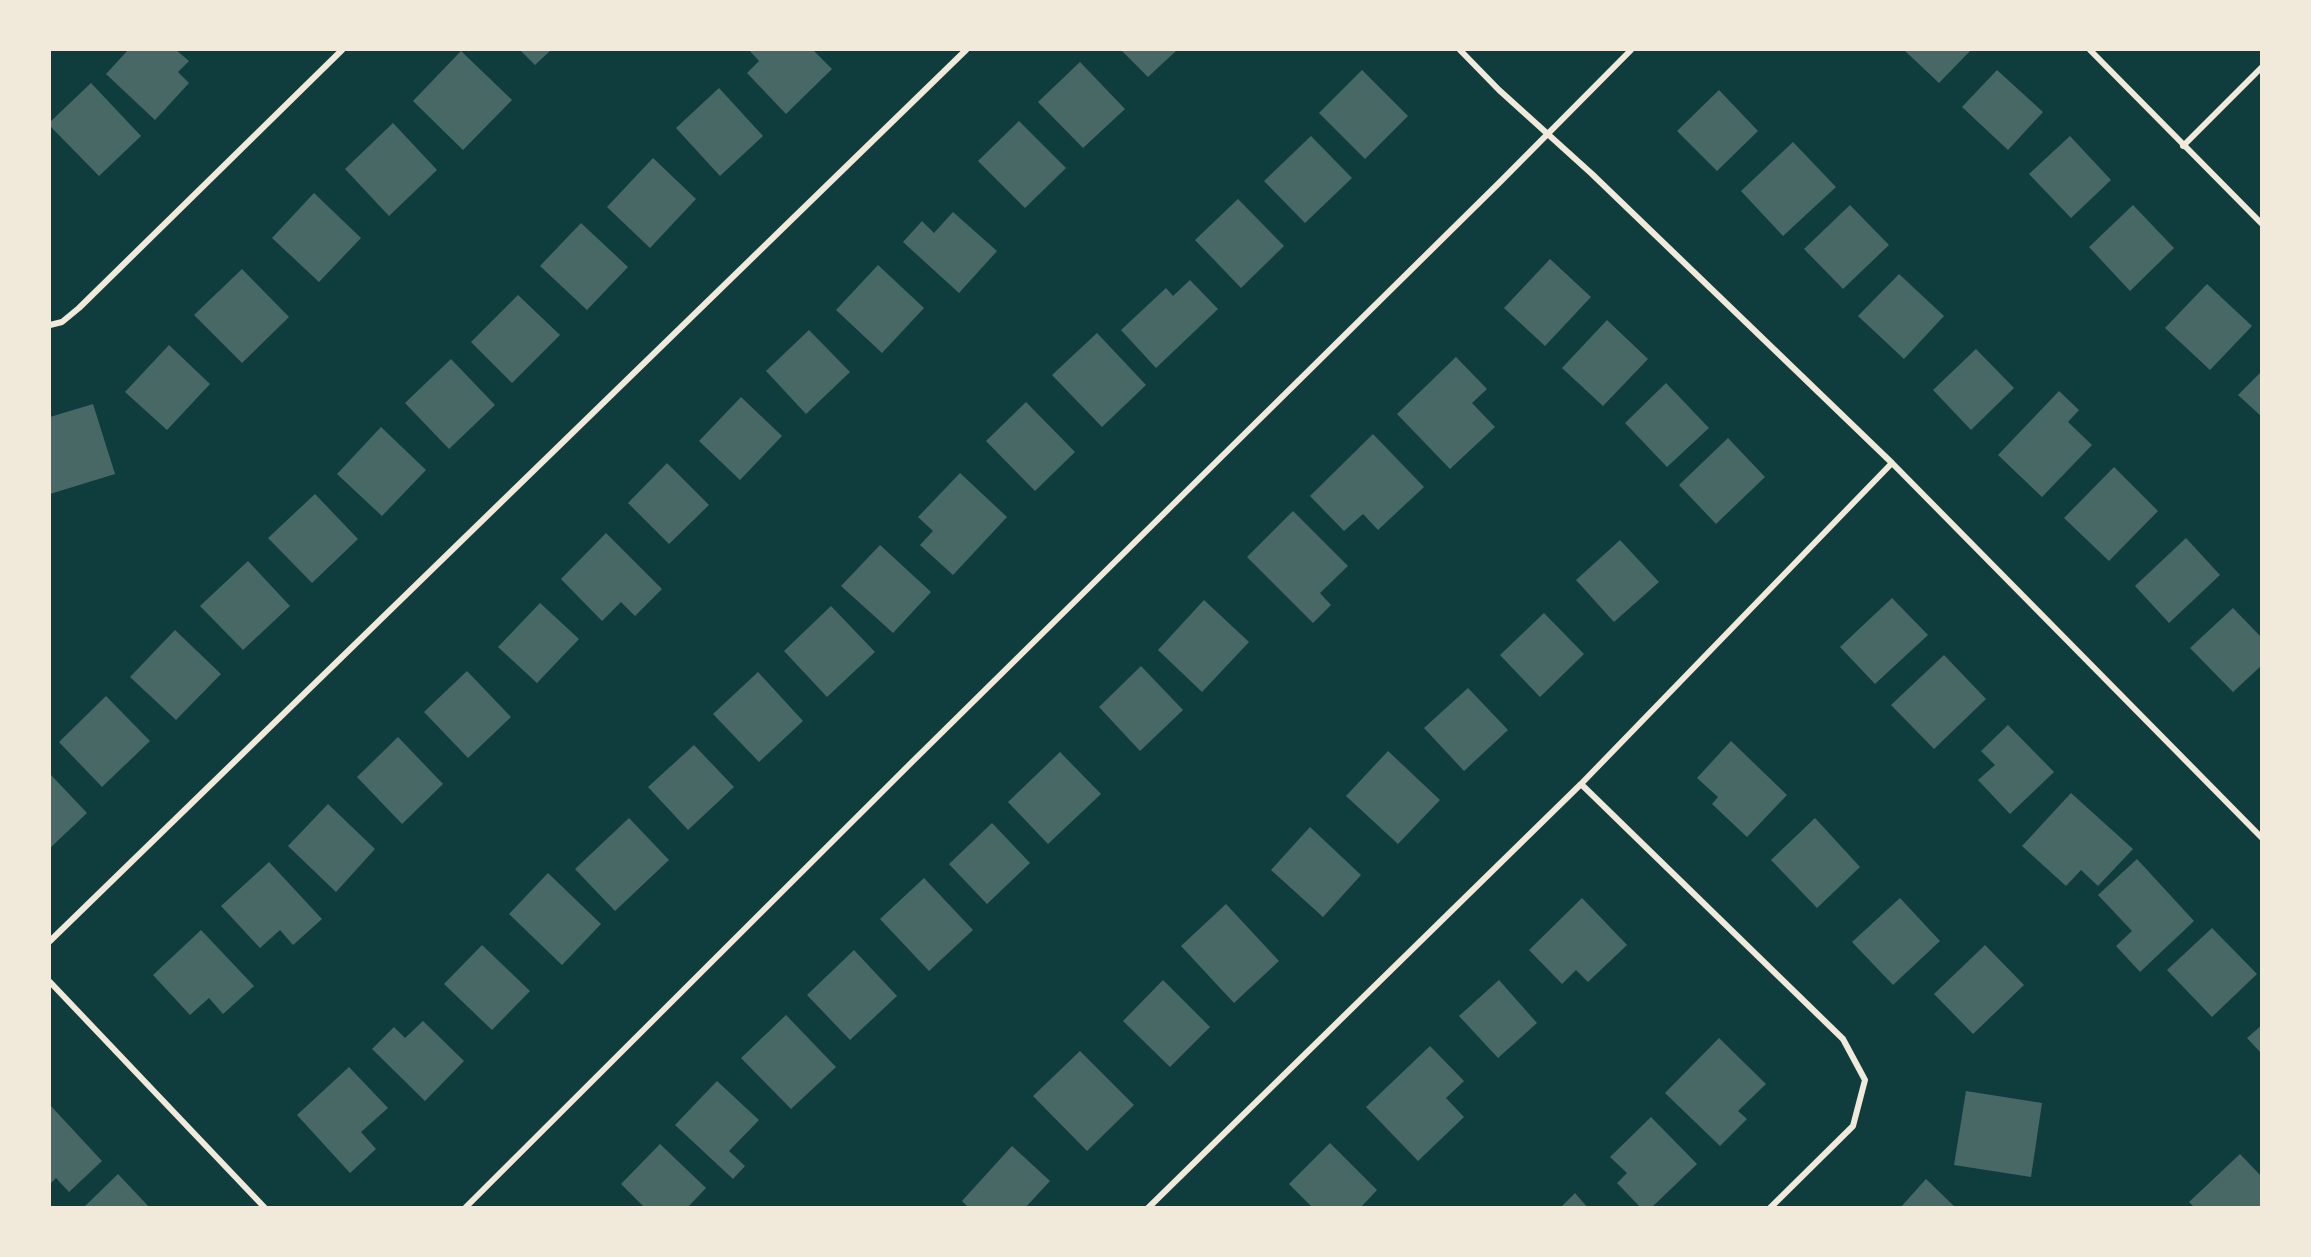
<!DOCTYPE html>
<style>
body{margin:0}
#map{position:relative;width:2311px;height:1257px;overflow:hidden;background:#0f3d3e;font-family:"Varela Round",sans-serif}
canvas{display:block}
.frame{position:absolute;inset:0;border:51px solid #f1e9da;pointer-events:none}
</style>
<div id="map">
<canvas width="2311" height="1257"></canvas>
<div class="frame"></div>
</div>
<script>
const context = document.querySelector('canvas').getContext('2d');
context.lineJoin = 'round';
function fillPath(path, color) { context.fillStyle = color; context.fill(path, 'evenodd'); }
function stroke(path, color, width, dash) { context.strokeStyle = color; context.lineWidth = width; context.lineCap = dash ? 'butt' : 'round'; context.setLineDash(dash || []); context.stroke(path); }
fillPath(new Path2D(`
 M128 50H176L189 61 178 72 189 83 155 120 106 74Z
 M520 50H551L535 65Z
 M749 50H813L832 69 786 114 747 73 759 61Z
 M1121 50H1177L1148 77Z
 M1904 50H1971L1939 83Z
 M461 51 512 100 463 150 413 101Z
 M1080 62 1125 109 1083 148 1038 102Z
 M1362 70 1408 116 1365 159 1319 113Z
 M1997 70 2043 112 2008 150 1962 107Z
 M91 83 141 136 99 176 50 126V122Z
 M719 88 763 136 720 176 676 128Z
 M1719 90 1758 131 1717 171 1677 131Z
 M1019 121 1066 168 1025 208 978 161Z
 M393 123 437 170 389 216 345 169Z
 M1311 136 1352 178 1305 223 1264 181Z
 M2070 136 2111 180 2071 218 2029 174Z
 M1793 142 1836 187 1783 236 1741 191Z
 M653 158 696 199 650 248 607 207Z
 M314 193 361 238 319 282 272 238Z
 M1238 199 1284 246 1241 288 1195 240Z
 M1850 205 1889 245 1843 289 1804 249Z
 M2133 205 2174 248 2130 291 2089 247Z
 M953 212 997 251 959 293 903 242 922 221 934 233Z
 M581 223 628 267 587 310 540 266Z
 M1550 259 1591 297 1545 346 1504 308Z
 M878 265 924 308 882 353 836 310Z
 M242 269 289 317 242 363 194 315Z
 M1899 274 1944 316 1904 359 1858 316Z
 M1190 280 1218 309 1156 368 1121 330 1166 288 1173 296Z
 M2207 284 2252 326 2210 370 2165 328Z
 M518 295 560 335 512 383 471 342Z
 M1607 320 1648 359 1603 406 1562 368Z
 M809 330 850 372 806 414 766 371Z
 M1097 333 1146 385 1102 427 1052 375Z
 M169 345 210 384 167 430 125 392Z
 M1976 349 2014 388 1971 430 1933 390Z
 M1456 357 1487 389 1472 403 1495 427 1450 469 1397 414Z
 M451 359 495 405 449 449 405 403Z
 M2262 371V417L2238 395Z
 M1666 383 1709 428 1667 467 1625 423Z
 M2059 391 2079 410 2068 422 2092 445 2042 497 1998 455Z
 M741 397 782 436 740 480 699 441Z
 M1026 402 1075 452 1035 491 986 441Z
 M93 404 115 474 50 494V417Z
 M381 427 426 470 382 516 337 474Z
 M1373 434 1424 487 1378 530 1363 514 1344 531 1310 496Z
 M1728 438 1765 477 1716 524 1679 485Z
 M667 463 709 505 669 544 628 503Z
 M2114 467 2158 511 2109 561 2064 518Z
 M960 473 1007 517 953 575 920 545 933 531 918 517Z
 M315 494 358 539 312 583 268 538Z
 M1293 511 1348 566 1320 593 1331 605 1313 623 1247 557Z
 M606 533 662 589 635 616 621 602 602 621 561 579Z
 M2186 538 2220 575 2169 623 2135 586Z
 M1620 540 1659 582 1614 622 1576 580Z
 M880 545 931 592 893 633 841 586Z
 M248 561 290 606 243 650 200 606Z
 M1892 598 1928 635 1875 684 1840 647Z
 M1204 600 1249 642 1202 692 1158 650Z
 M540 603 579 639 537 683 498 647Z
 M831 606 875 652 827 697 784 651Z
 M2233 608 2262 638V665L2233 692 2190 648Z
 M1544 613 1584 654 1540 697 1500 655Z
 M175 630 221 674 176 720 130 677Z
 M1944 655 1986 699 1934 749 1891 705Z
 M1141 666 1183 710 1140 751 1099 707Z
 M467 671 511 717 468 758 424 712Z
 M758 672 803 721 759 762 713 714Z
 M1468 688 1508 730 1464 771 1424 728Z
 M106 696 150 741 102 787 59 742Z
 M2008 725 2054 772 2010 814 1978 780 1995 765 1981 751Z
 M398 737 443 784 402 824 357 777Z
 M1731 741 1787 795 1747 837 1712 804 1718 797 1697 778Z
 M694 745 734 787 688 830 648 787Z
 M1388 751 1440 800 1398 844 1346 796Z
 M1060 752 1101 794 1048 844 1008 802Z
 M50 774 87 813 50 848Z
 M2071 793 2133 849 2098 886 2081 870 2066 886 2022 846Z
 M328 804 375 849 336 892 288 846Z
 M629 818 669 860 615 911 575 869Z
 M1815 818 1860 867 1817 908 1771 860Z
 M992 823 1030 863 987 904 949 864Z
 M1310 827 1361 875 1323 917 1271 870Z
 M2137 859 2194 921 2140 972 2116 946 2132 931 2098 895Z
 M269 862 322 919 293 945 280 930 260 948 221 906Z
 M548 873 601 924 562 965 509 914Z
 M924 878 973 930 929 971 880 919Z
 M1582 898 1627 945 1588 982 1576 970 1562 984 1529 950Z
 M1900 898 1940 941 1893 985 1852 942Z
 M1226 904 1279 961 1234 1003 1181 946Z
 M2212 928 2257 974 2212 1017 2167 970Z
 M201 930 254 986 223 1014 209 998 190 1015 153 975Z
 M482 945 530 991 492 1030 444 984Z
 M1985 945 2024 985 1973 1034 1934 994Z
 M854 950 897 996 850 1040 807 995Z
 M1163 980 1210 1027 1170 1067 1123 1021Z
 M1499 980 1537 1023 1498 1058 1459 1016Z
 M786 1015 836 1067 791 1109 741 1058Z
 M423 1021 464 1061 425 1101 372 1049 394 1027 405 1038Z
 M2262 1025V1054L2247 1038Z
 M1719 1038 1766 1084 1738 1111 1747 1119 1720 1146 1665 1093Z
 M1430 1046 1464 1081 1446 1098 1464 1117 1418 1161 1366 1107Z
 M1080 1051 1134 1105 1087 1151 1033 1096Z
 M349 1067 388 1108 361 1132 376 1149 350 1173 297 1115Z
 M717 1081 759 1120 729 1151 745 1166 733 1179 675 1125Z
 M1966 1091 2042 1103 2031 1177 1954 1165Z
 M50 1105 102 1161 69 1192 56 1178 50 1184Z
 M1651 1117 1697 1164 1651 1208H1641L1617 1183 1627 1173 1610 1157Z
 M1330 1143 1377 1190 1360 1208H1313L1289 1184Z
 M660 1144 706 1188 687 1208H645L621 1184Z
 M1012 1146 1050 1181 1025 1208H969L962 1201Z
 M2240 1154 2262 1177V1208H2195L2189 1202Z
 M118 1174 150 1208H83Z
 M1926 1179 1956 1208H1900Z
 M1575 1193 1588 1208H1560Z`), '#486865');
stroke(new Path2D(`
 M1460 50 1499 90 1592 174 1892 463 2262 838
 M2090 50 2262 224
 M2183 146 2262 67
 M50 325 62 322 79 308 342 50
 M1581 784 1843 1039 1865 1080 1853 1126 1770 1208
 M50 941 966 50
 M50 982 265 1208
 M465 1208 910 764 1501 181 1631 50
 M1148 1208 1581 784 1892 463`), '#f1e9da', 6);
</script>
